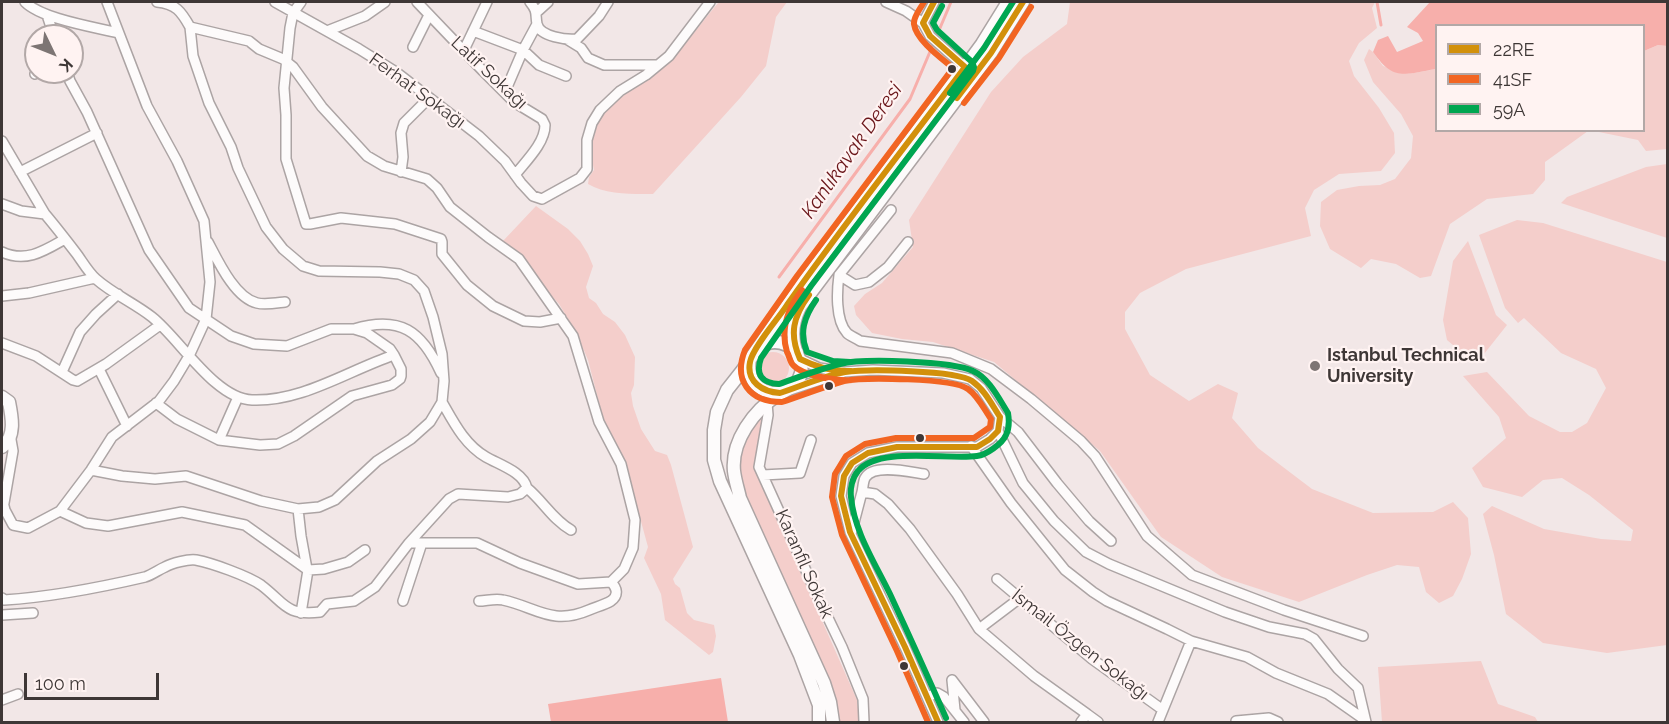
<!DOCTYPE html>
<meta charset="utf-8">
<style>
body{margin:0}
#map{position:relative;width:1669px;height:724px;overflow:hidden;background:#f2e7e7;font-family:Raleway,sans-serif}
canvas{display:block}
.frame{position:absolute;inset:0;border:3px solid #3e3736;pointer-events:none}
.legend{position:absolute;left:1435px;top:24px;width:210px;height:108px;box-sizing:border-box;background:#fff3f2;border:2px solid #b2a8a7;margin:0;padding:8px 10px;list-style:none;font-size:18px;color:#3e3736}
.legend li{display:flex;align-items:center;gap:12px;height:30px}
.legend b{width:30px;border:2px solid #b2a8a7}
.north{position:absolute;left:24px;top:24px;width:60px;height:60px;box-sizing:border-box;background:#fff3f2;border:2px solid #b2a8a7;border-radius:50%;rotate:133deg;font-size:16px;font-weight:700;line-height:24px;text-align:center;color:#3e3736}
.north::after{content:'';display:block;margin:auto;width:21px;height:27px;background:#7d7574;clip-path:polygon(50% 0,100% 100%,50% 72%,0 100%)}
.scale{position:absolute;left:24px;top:673px;width:135px;height:27px;box-sizing:border-box;border:3px solid #3e3736;border-top:0;padding-left:8px;font-size:18px;line-height:21px;white-space:nowrap;color:#3e3736;-webkit-text-stroke:4px #fff3f2;paint-order:stroke}
</style>
<div id="map">
<canvas width="1669" height="724"></canvas>
<div class="frame"></div>
<ul class="legend">
<li><b style="height:8px;background:#d2900b"></b>22RE</li>
<li><b style="height:8px;background:#f26522"></b>41SF</li>
<li><b style="height:8px;background:#00a651"></b>59A</li>
</ul>
<div class="north">K</div>
<div class="scale">100 m</div>
</div>
<script>
const context = document.querySelector('canvas').getContext('2d');
context.lineJoin = 'round';
function fillPath(path, color) { context.fillStyle = color; context.fill(path, 'evenodd'); }
function stroke(path, color, width, dash) { context.strokeStyle = color; context.lineWidth = width; context.lineCap = dash ? 'butt' : 'round'; context.setLineDash(dash || []); context.stroke(path); }
function write(font, color, halo, rows, align = 'center') {
  context.font = font + ' Raleway,sans-serif'; context.lineWidth = 4.5; context.setLineDash([]); context.textBaseline = 'middle'; context.strokeStyle = halo; context.fillStyle = color; for (const [text, x, y, turn = 0] of rows) {
    context.save(); context.translate(x, y); context.rotate((+turn || 0) * Math.PI / 180); context.textAlign = isNaN(turn) ? turn : align; if (halo) context.strokeText(text, 0, 0); context.fillText(text, 0, 0); context.restore();
  }
}
fillPath(new Path2D(`
 M719 2H787L776 17 766 66 741 97 653 194C633 194 606 195 588 184L589 177 594 170C592 159 590 148 592 138 597 104 649 82 672 58 689 41 703 20 719 2Z
 M1070 2H1375L1372 8 1377 28 1359 43 1349 61 1354 76 1379 108 1394 133 1395 153 1381 171 1339 174 1314 190 1305 208 1311 236 1186 269 1140 293 1125 312V329L1150 375 1189 401 1218 384 1238 393 1232 418 1258 448 1312 489 1373 513 1433 512 1453 502 1468 518 1471 554 1462 579 1453 596 1439 603 1426 592 1419 567 1397 565 1367 575 1299 602 1222 577 1161 537 1100 451 994 362 933 342 902 339 872 333 856 315 854 306 865 294 882 283 913 247 909 220 991 92 1023 57 1067 24Z
 M1658 45 1667 46V149L1646 151 1638 140 1594 131 1644 130V51Z
 M1369 49 1373 52 1383 66 1408 74 1436 69V130L1588 131 1545 162V180L1533 194 1487 199 1450 224 1431 276 1420 278 1396 264 1371 259 1361 268 1330 249 1320 226 1321 202 1337 190 1359 186 1380 185 1395 179 1411 158 1413 136 1401 114 1373 82 1364 60Z
 M1667 164V238L1561 203 1567 197 1646 167Z
 M536 206 568 229 580 241 588 254 593 266 586 287 589 298 596 303 603 314 615 322 625 335 635 357 634 385 631 393 633 406 641 429 655 451 667 455 671 465 693 547 673 579 675 584 680 588 687 613 694 620 714 625 716 636 713 652 709 655 665 620 661 594 644 558 648 547 625 463 603 418 588 360 576 332 559 304 537 280 517 254 503 241Z
 M1517 220 1543 223 1667 262V645L1607 653 1543 643 1506 614 1494 555 1483 514 1492 506 1544 529 1601 539 1631 541 1633 530 1589 495 1562 478 1543 480 1522 497 1483 487 1472 468 1506 438 1499 417 1463 376 1487 372 1529 416 1560 432H1572L1587 423 1606 388 1596 369 1561 353 1524 318 1518 323 1505 308 1479 235Z
 M1468 241 1496 315 1507 325 1484 354 1460 351 1447 340 1443 320 1453 261Z
 M757 368a16 16 0 1 1 32 0a16 16 0 1 1-32 0Z
 M761 416 763 418 756 471 857 700 860 722H836L740 485V456L749 431Z
 M1481 661 1498 704 1535 717 1538 722H1382L1378 667Z`), '#f4cecb');
fillPath(new Path2D(`
 M1430 2H1667V46L1658 45 1644 51V26H1436V69C1404 74 1394 82 1373 52L1378 40 1388 36 1397 52 1423 41 1418 33 1407 27Z
 M721 678 728 722H551L548 704Z`), '#f7afab');
stroke(new Path2D(`
 M1377 2 1381 25
 M779 277 910 99 951 2`), '#f7afab', 3);
const minor = new Path2D(`
 M25 2C42 19 94 27 118 33
 M157 2C176 4 181 11 190 27L249 41 259 49 283 59 293 67 322 107 367 156 384 166 427 179 437 188 450 207 488 237 519 259 573 336 599 422 621 464 635 520 633 548 624 569 611 582 578 584 520 563 477 543H409
 M275 2 359 49 396 72 479 136 505 161 521 183 533 196 542 199 580 178 587 169V140L592 123 600 110 620 91 646 75 669 56 710 2
 M301 2 293 13 290 28 284 88 286 115V159L306 224H310L341 218 395 224 441 239 442 242V254L467 285 493 306 524 321 540 322 561 318
 M417 2 483 71 514 102 542 119 545 125C545 143 526 161 515 175
 M530 2C538 12 535 13 537 24 540 37 567 40 577 39L599 16 608 2
 M886 2 906 11 923 23 930 36 965 67
 M537 12 548 2
 M47 15 54 36
 M923 23 934 2
 M327 31 365 16 385 2
 M473 31 523 50 539 65 566 76
 M568 40 581 48 588 58 604 65H658
 M413 47 429 15
 M464 50 487 2
 M35 74 39 72
 M505 92 523 50 537 24
 M2 141 45 214
 M20 172 97 133
 M401 172 403 157 401 133 404 123 429 98
 M2 204 21 211 45 214C56 227 66 240 76 253 82 261 88 272 96 279 113 294 134 303 152 317 179 338 215 399 252 400 302 402 347 371 394 355L390 349 367 333 354 329H331L287 346 254 344 231 336 189 308 149 250 87 112 70 81 67 72
 M891 210 839 275C837 290 835 320 847 333 850 336 856 338 860 341L952 353 991 369 1031 399 1081 441 1095 456 1147 536 1192 575 1284 610 1363 636
 M208 242C218 261 235 298 257 303 265 305 276 303 285 302
 M2 252C26 263 44 251 65 239
 M839 275 855 285 869 282 888 267 908 242
 M2 296 29 293 95 278
 M354 329C400 315 422 331 441 373
 M2 343 36 356 73 380 77 381 106 364 160 325
 M800 359 819 368 844 372 873 370 943 373 970 379 981 388 1000 417 998 431 990 439 977 447H897L868 453 852 463 844 476 841 496 850 532 905 647 938 722
 M99 369 127 426
 M62 372 80 332 96 314 118 294
 M790 390 842 373
 M156 403 177 419 219 440 260 445 278 444 294 436 352 396 392 385 400 379 401 376V369L394 355
 M767 403 768 415 759 467 818 597 842 647 863 699 864 722
 M1000 417 1018 432 1057 483 1089 521 1111 541
 M998 431 1023 483 1054 521 1086 552 1109 564 1225 612 1269 627 1305 634 1314 639 1338 669 1358 688 1366 722
 M219 440 238 397
 M971 446 1011 503 1065 570 1093 592 1107 601 1167 629 1191 641 1247 657 1276 673 1328 694 1365 720
 M91 470 122 476 155 479 186 476 261 501 298 509 319 507 335 500 377 461 411 439 430 422 442 402 444 381 442 354 433 317 424 291 414 280 399 274 380 272 319 271 303 266 283 249 266 227 238 168 231 147 209 103 193 56 190 27
 M763 475 800 473 811 440
 M527 488C543 501 553 520 571 530
 M862 492C863 488 863 482 865 478 873 463 910 472 924 474
 M2 498 5 510 13 525 28 528 60 511 91 470 112 437 159 401 174 381 189 356 206 319 210 282 204 221 177 161 147 106 107 2
 M4 503 13 451 10 434
 M298 509 301 536 307 569
 M60 511 86 523 108 526 182 512 245 525 308 570 324 569 348 562 365 550
 M851 534 862 492 875 494 888 504 910 529 957 594 979 629
 M997 579 1092 659 1163 710
 M2 598 4 600C51 597 98 588 145 577 152 575 158 570 165 567 172 563 188 559 196 560 212 563 248 576 261 585 285 603 285 616 320 612L327 604 354 601 375 587 409 543 449 499 458 494 508 497 520 494 527 488C523 472 500 465 486 457 465 445 454 423 442 402
 M1020 598 979 629 1034 676 1087 714
 M403 601 422 543
 M479 601C486 601 495 598 503 600 536 607 552 626 589 610 596 607 604 605 611 601 619 595 617 588 611 582
 M301 613 308 570
 M2 615 33 613
 M952 680 984 722
 M952 680 955 710
 M927 697 937 693 944 697 964 722
 M2 700 18 694
 M1236 721 1269 718 1278 722
 M1081 722 1087 714 1098 722
 M1158 722 1191 641`);
const major = new Path2D(`
 M758 348C772 338 785 341 797 352
 M750 359C746 380 759 394 780 393
 M2 397 9 402C12 417 16 437 2 447
 M819 722V705L800 655 720 481 714 460V430L717 412 727 390 742 371 804 281 965 67 982 44 1008 2
 M833 722 830 702 824 683 740 498C738 489 735 480 734 471 731 441 754 410 778 395 788 389 798 386 801 373 803 365 799 359 796 351 791 336 793 321 800 307L991 53 1023 2`);
stroke(minor, '#aca4a4', 12);
stroke(major, '#aca4a4', 15);
stroke(minor, '#fdfbfb', 9);
stroke(major, '#fdfbfb', 12);
stroke(new Path2D(`
 M934 2 923 23 930 36 965 67C906 146 844 224 787 305 778 319 753 347 750 362 746 382 763 392 780 393 799 387 826 375 845 372 867 369 956 370 972 381 985 390 992 405 1000 417L998 431 990 439 977 447H897L868 453 852 463 844 476 841 496 850 532 905 647 938 722
 M957 98 991 53 1023 2
 M809 295C793 317 789 334 800 359 816 367 833 372 851 371`), '#d2900b', 6);
stroke(new Path2D(`
 M924 2C921 8 913 17 914 24 916 40 941 58 953 68L797 276 745 350C733 380 749 402 782 402 803 395 823 387 844 381 864 377 953 378 968 389 978 396 984 409 991 419L990 427 974 438H896L865 444 846 456 835 474 832 497 842 535 897 651 928 722
 M964 103 999 58 1031 7
 M802 290C788 308 780 329 787 352 789 355 790 362 793 365 803 376 837 381 852 380`), '#f26522', 6);
stroke(new Path2D(`
 M942 6 933 23 937 30 972 62 974 67 973 71 811 286 761 358C755 375 762 383 779 384 799 377 820 369 840 364 863 358 952 361 973 371 989 378 999 399 1008 413 1009 419 1009 429 1006 435 1002 444 986 455 977 456 947 460 878 446 858 471 852 478 850 489 851 497 854 531 875 563 890 594 909 635 928 677 946 718
 M950 93 984 48 1013 2
 M816 300C804 317 799 333 807 352L833 361 850 362`), '#00a651', 6);
for (const [x, y, r, color] of [
 [952,69,5,"#3e3736"],
 [1315,366,6,"#7d7574"],
 [829,386,5,"#3e3736"],
 [920,438,5,"#3e3736"],
 [904,666,5,"#3e3736"]
]) { const dot = new Path2D(); dot.arc(x, y, r, 0, 2 * Math.PI); context.fillStyle = color; context.fill(dot); stroke(dot, '#fff3f2', 2); }
write('18px', '#3e3736', '#fff3f2', [
 ["Latif Sokağı",489,73,43],
 ["Ferhat Sokağı",417,91,36],
 ["Karanfil Sokak",804,564,66],
 ["İsmail Özgen Sokağı",1080,645,38]
]);
write('bold 18px', '#3e3736', '#fff3f2', [
 ["Istanbul Technical",1327,356],
 ["University",1327,377]
], 'left');
write('italic 20px', '#6a1519', '#fff3f2', [
 ["Kanlıkavak Deresi",852,151,-55]
]);
</script>
